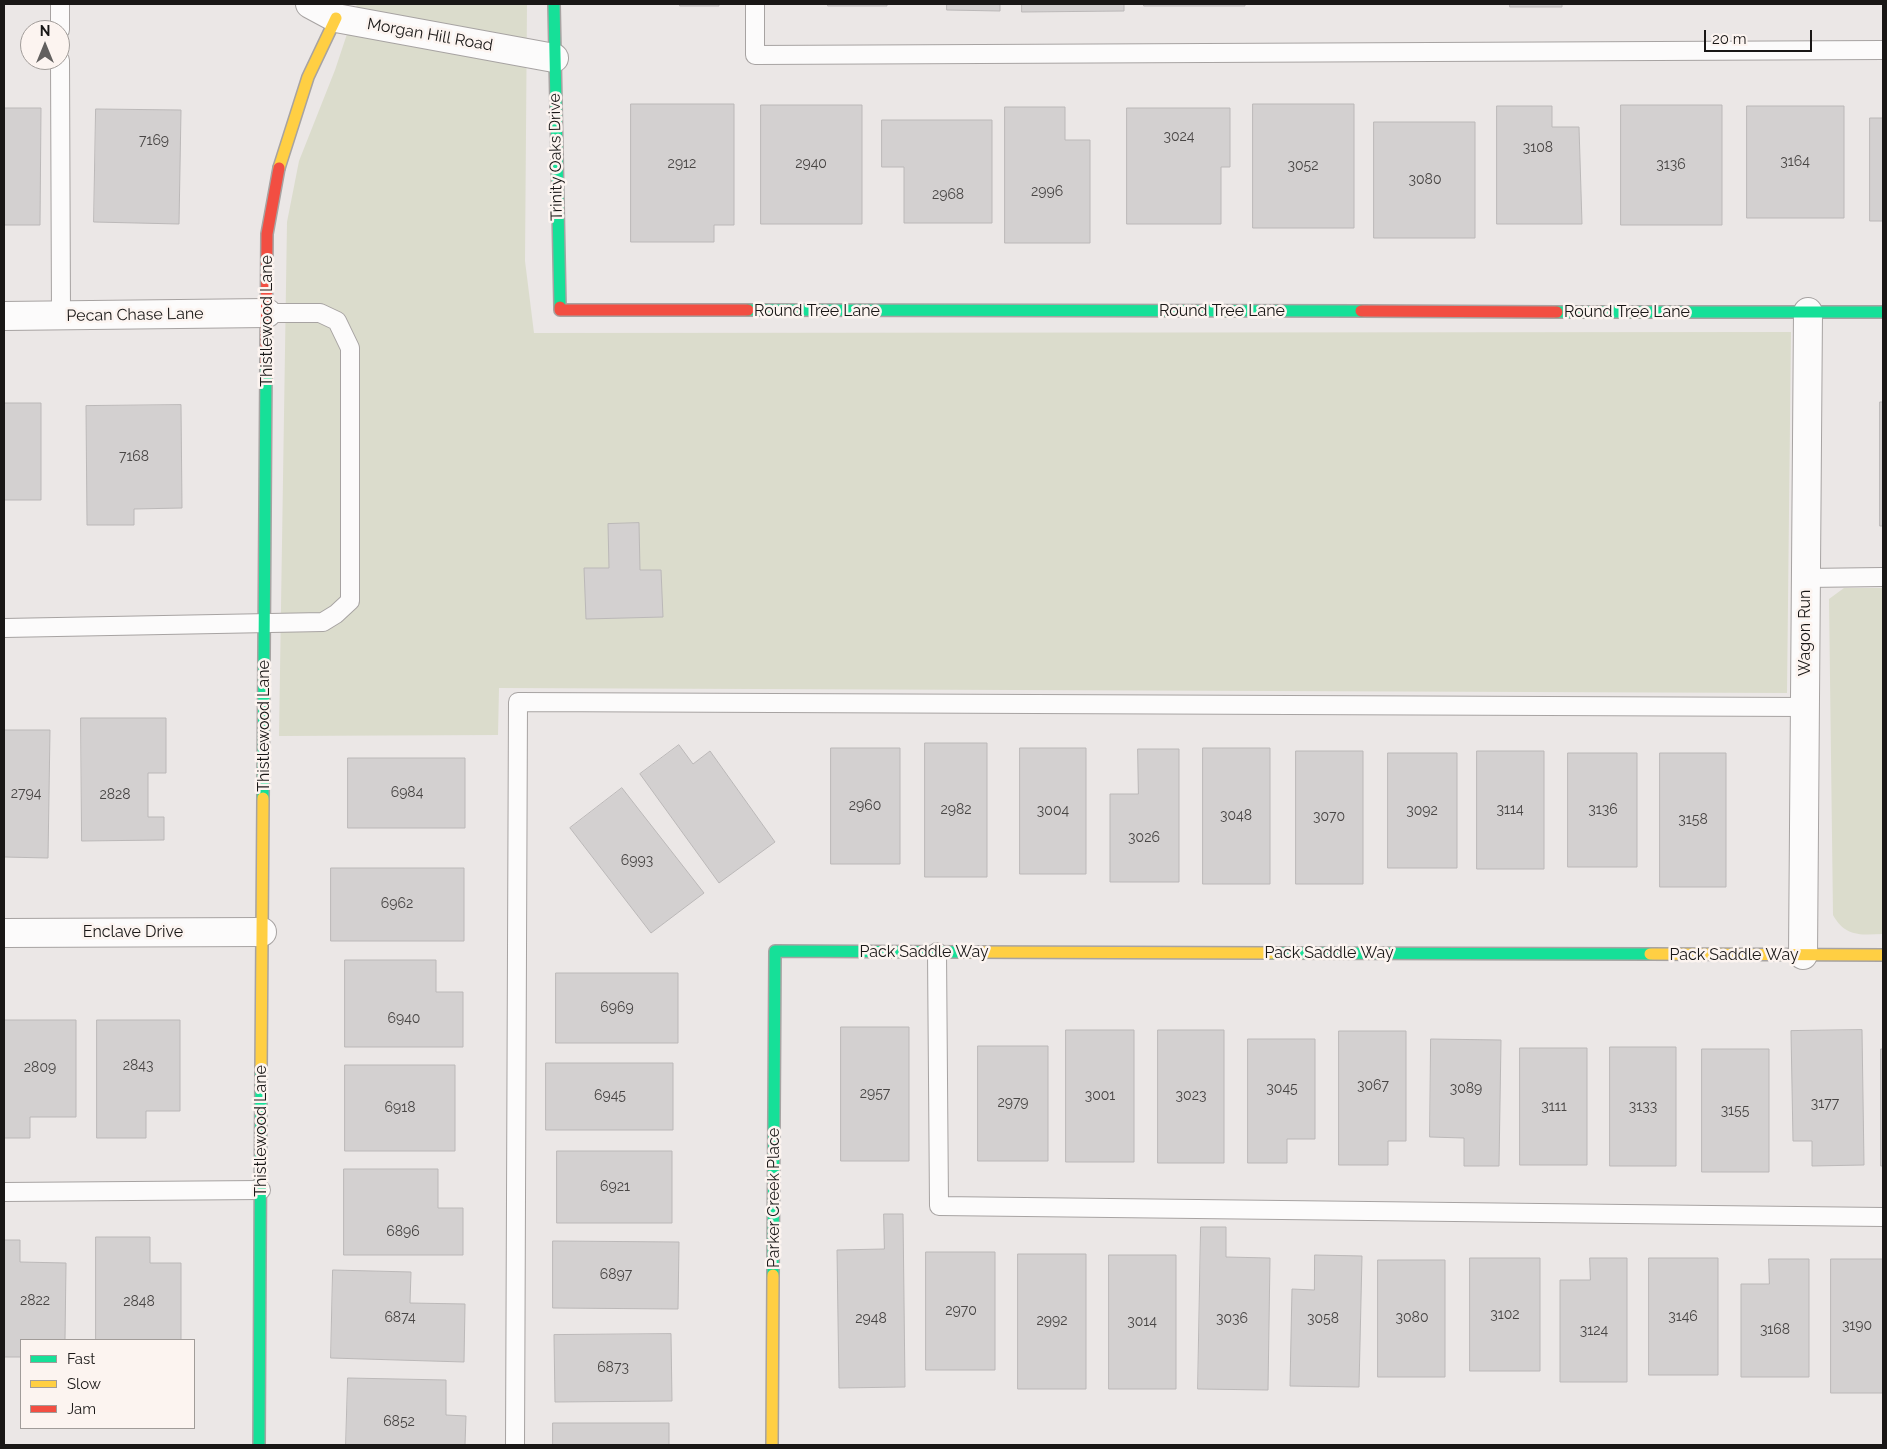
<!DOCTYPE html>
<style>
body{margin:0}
#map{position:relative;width:1887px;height:1449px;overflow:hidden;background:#ebe7e6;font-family:Raleway,sans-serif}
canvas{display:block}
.frame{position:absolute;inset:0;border:5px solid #191716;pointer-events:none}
.legend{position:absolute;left:20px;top:1339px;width:175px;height:90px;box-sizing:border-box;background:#fcf4f0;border:1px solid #a19c99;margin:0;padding:6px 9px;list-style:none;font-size:15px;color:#191716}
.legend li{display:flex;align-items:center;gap:10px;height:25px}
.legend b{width:25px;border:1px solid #a19c99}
.north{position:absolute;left:20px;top:20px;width:50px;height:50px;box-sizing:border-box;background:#fcf4f0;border:1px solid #a19c99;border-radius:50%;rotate:0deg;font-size:14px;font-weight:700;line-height:20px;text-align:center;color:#191716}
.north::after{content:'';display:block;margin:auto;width:18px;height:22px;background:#62605f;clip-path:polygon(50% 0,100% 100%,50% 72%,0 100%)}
.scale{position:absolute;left:1704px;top:30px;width:108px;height:22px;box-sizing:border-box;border:2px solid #191716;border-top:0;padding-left:6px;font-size:15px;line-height:18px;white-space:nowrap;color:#191716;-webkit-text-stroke:4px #fcf4f0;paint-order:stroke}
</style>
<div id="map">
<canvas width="1887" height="1449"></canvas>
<div class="frame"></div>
<ul class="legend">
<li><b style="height:6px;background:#16e098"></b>Fast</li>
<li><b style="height:6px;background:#ffcf43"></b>Slow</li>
<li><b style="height:6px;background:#f24e42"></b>Jam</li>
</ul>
<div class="north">N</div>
<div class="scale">20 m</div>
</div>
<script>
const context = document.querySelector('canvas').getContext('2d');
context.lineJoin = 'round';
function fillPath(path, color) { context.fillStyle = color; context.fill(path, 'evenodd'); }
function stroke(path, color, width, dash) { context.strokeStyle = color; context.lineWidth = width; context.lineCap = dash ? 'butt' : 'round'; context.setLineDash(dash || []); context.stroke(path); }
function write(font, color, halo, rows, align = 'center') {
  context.font = font + ' Raleway,sans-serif'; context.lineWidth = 5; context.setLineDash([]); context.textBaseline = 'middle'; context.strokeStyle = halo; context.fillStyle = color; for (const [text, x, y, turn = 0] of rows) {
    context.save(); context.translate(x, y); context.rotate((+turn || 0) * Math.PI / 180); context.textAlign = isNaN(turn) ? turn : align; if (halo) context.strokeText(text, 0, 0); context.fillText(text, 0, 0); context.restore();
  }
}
fillPath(new Path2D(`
 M357 4H527L525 261 534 333 1791 332 1787 693 499 688 498 735 279 736 287 222 299 161 335 70Z
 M1844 588H1883V934C1861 935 1845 937 1833 915L1829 599Z`), '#dbdccc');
const building = new Path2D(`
 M680 4H719V6H680Z
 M828 4H887V6H828Z
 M947 4H1000V11L947 10Z
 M1022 4H1124V11L1022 12Z
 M1144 4H1245V6H1144Z
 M1510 4H1562V7H1510Z
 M631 104H734V225H714V242H631Z
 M1253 104H1354V228H1253Z
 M761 105H862V224H761Z
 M1621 105H1722V225H1621Z
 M1497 106H1552V127H1579L1582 224H1497Z
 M1747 106H1844V218H1747Z
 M1005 107H1065V140H1090V243H1005Z
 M4 108H41L40 225H4Z
 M1127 108H1230V167H1221V224H1127Z
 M96 109 181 110 179 224 94 222Z
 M1870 118H1883V221H1870Z
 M882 120H992V223H904V167H882Z
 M1374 122H1475V238H1374Z
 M1880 402H1883V526H1880Z
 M4 403H41V500H4Z
 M181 405 182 508 134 509V525H87L86 406Z
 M639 523 640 570H661L663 617 586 619 584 568H609L608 524Z
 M81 718H166V773H148V817H164V840L82 841Z
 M4 730H50L48 858 4 857Z
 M925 743H987V877H925Z
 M679 745 693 764 710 751 775 842 719 883 640 774Z
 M831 748H900V864H831Z
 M1020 748H1086V874H1020Z
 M1203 748H1270V884H1203Z
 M1138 749H1179V882H1110V794H1138Z
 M1296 751H1363V884H1296Z
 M1477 751H1544V869H1477Z
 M1388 753H1457V868H1388Z
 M1568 753H1637V867H1568Z
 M1660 753H1726V887H1660Z
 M348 758H465V828H348Z
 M622 788 704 893 651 933 570 828Z
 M331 868H464V941H331Z
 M345 960H436V992H463V1047H345Z
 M556 973H678V1043H556Z
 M4 1020H76V1117H30V1138H4Z
 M97 1020H180V1111H146V1138H97Z
 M841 1027H909V1161H841Z
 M1066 1030H1134V1162H1066Z
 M1158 1030H1224V1163H1158Z
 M1862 1030 1864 1165 1812 1166V1141H1793L1791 1031Z
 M1339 1031H1406V1141H1388V1165H1339Z
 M1248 1039H1315V1139H1287V1163H1248Z
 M1431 1039 1501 1040 1499 1166H1464V1138L1430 1137Z
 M978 1046H1048V1161H978Z
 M1610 1047H1676V1166H1610Z
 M1520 1048H1587V1165H1520Z
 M1702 1049H1769V1172H1702Z
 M1881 1049H1883V1166H1881Z
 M546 1063H673V1130H546Z
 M345 1065H455V1151H345Z
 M557 1151H672V1223H557Z
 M344 1169H438V1208H463V1255H344Z
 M884 1214H903L905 1387 839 1388 837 1250 884 1249Z
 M1201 1227H1226V1257L1270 1258 1268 1390 1198 1389Z
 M96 1237H150V1263H181V1340H96Z
 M4 1240H20V1262L66 1263 65 1340H21V1357H4Z
 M553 1241 679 1242 678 1309 553 1308Z
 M926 1252H995V1370H926Z
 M1018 1254H1086V1389H1018Z
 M1109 1255H1176V1389H1109Z
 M1315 1255 1362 1256 1359 1387 1290 1386 1292 1289 1314 1290Z
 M1470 1258H1540V1371H1470Z
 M1590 1258H1627V1382H1560V1280H1590Z
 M1649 1258H1718V1375H1649Z
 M1769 1259H1809V1377H1741V1284H1769Z
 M1831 1259H1883V1393H1831Z
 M1378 1260H1445V1377H1378Z
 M333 1270 411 1272 410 1303 465 1304 464 1362 331 1358Z
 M671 1334 672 1401 555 1402 554 1335Z
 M348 1378 446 1380V1415L466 1416 465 1445H346Z
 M553 1423H669V1445H553Z`);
fillPath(building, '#d3d0d0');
stroke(building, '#bbb8b8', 1);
const lane = new Path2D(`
 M60 4V30
 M755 4V55L1883 50
 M60 60 61 316
 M1806 578 1883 577
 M4 628 323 622 336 614 350 601V348L337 321 320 313H267
 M937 952 939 1206 1883 1217
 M4 1192 261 1190
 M515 1445 518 702 1805 707`);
const street = new Path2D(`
 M310 4 336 18 554 58
 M4 316 267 313
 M4 933 262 932
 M1803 955 1808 312`);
const fast = new Path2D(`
 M554 4 560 307
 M748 310 1361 311
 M1557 312H1883
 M263 798 266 365
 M1272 953 1650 954
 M773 1275 775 951 964 952
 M259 1445 261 1071`);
const slow = new Path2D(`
 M279 168 308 77 336 18
 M964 952 1272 953
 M1650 954 1883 955
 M261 1071 263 798
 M772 1445 773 1275`);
const jam = new Path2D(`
 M560 307V310H748
 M1361 311 1557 312
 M266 365 267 234 279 168`);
stroke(lane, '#a7a3a2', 20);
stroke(street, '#a7a3a2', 30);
stroke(fast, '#a7a3a2', 14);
stroke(slow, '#a7a3a2', 14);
stroke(jam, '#a7a3a2', 14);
stroke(lane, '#fcfbfb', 18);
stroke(street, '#fcfbfb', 28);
stroke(fast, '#16e098', 11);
stroke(slow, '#ffcf43', 11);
stroke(jam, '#f24e42', 11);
write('14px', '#484544', null, [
 ["3024",1179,137],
 ["7169",154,141],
 ["3108",1538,148],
 ["3164",1795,162],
 ["2912",682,164],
 ["2940",811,164],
 ["3136",1671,165],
 ["3052",1303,166],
 ["3080",1425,180],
 ["2996",1047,192],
 ["2968",948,195],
 ["7168",134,457],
 ["6984",407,793],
 ["2794",26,794],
 ["2828",115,795],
 ["2960",865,806],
 ["2982",956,810],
 ["3114",1510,810],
 ["3136",1603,810],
 ["3004",1053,811],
 ["3092",1422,811],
 ["3048",1236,816],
 ["3070",1329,817],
 ["3158",1693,820],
 ["3026",1144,838],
 ["6993",637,861],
 ["6962",397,904],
 ["6969",617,1008],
 ["6940",404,1019],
 ["2843",138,1066],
 ["2809",40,1068],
 ["3067",1373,1086],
 ["3045",1282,1089],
 ["3089",1466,1089],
 ["2957",875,1094],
 ["6945",610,1096],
 ["3001",1100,1096],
 ["3023",1191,1096],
 ["2979",1013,1103],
 ["3177",1825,1104],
 ["3111",1554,1107],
 ["3133",1643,1107],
 ["6918",400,1108],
 ["3155",1735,1111],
 ["6921",615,1187],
 ["6896",403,1232],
 ["6897",616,1275],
 ["2822",35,1301],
 ["2848",139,1302],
 ["2970",961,1311],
 ["3102",1505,1315],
 ["3146",1683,1317],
 ["6874",400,1318],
 ["3080",1412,1318],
 ["2948",871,1319],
 ["3036",1232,1319],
 ["3058",1323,1319],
 ["2992",1052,1321],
 ["3014",1142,1322],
 ["3190",1857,1326],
 ["3168",1775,1330],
 ["3124",1594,1331],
 ["6873",613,1368],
 ["6852",399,1422]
]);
write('16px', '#191716', '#fcf4f0', [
 ["Morgan Hill Road",430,35,10],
 ["Trinity Oaks Drive",556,157,-91],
 ["Round Tree Lane",817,311],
 ["Round Tree Lane",1222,311],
 ["Round Tree Lane",1627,312],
 ["Pecan Chase Lane",135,315,-1],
 ["Thistlewood Lane",267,321,-90],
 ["Wagon Run",1805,633,-90],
 ["Thistlewood Lane",264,726,-90],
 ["Enclave Drive",133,932],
 ["Pack Saddle Way",924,952],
 ["Pack Saddle Way",1329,953],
 ["Pack Saddle Way",1734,955],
 ["Thistlewood Lane",261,1131,-90],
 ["Parker Creek Place",774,1198,-90]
]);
</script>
